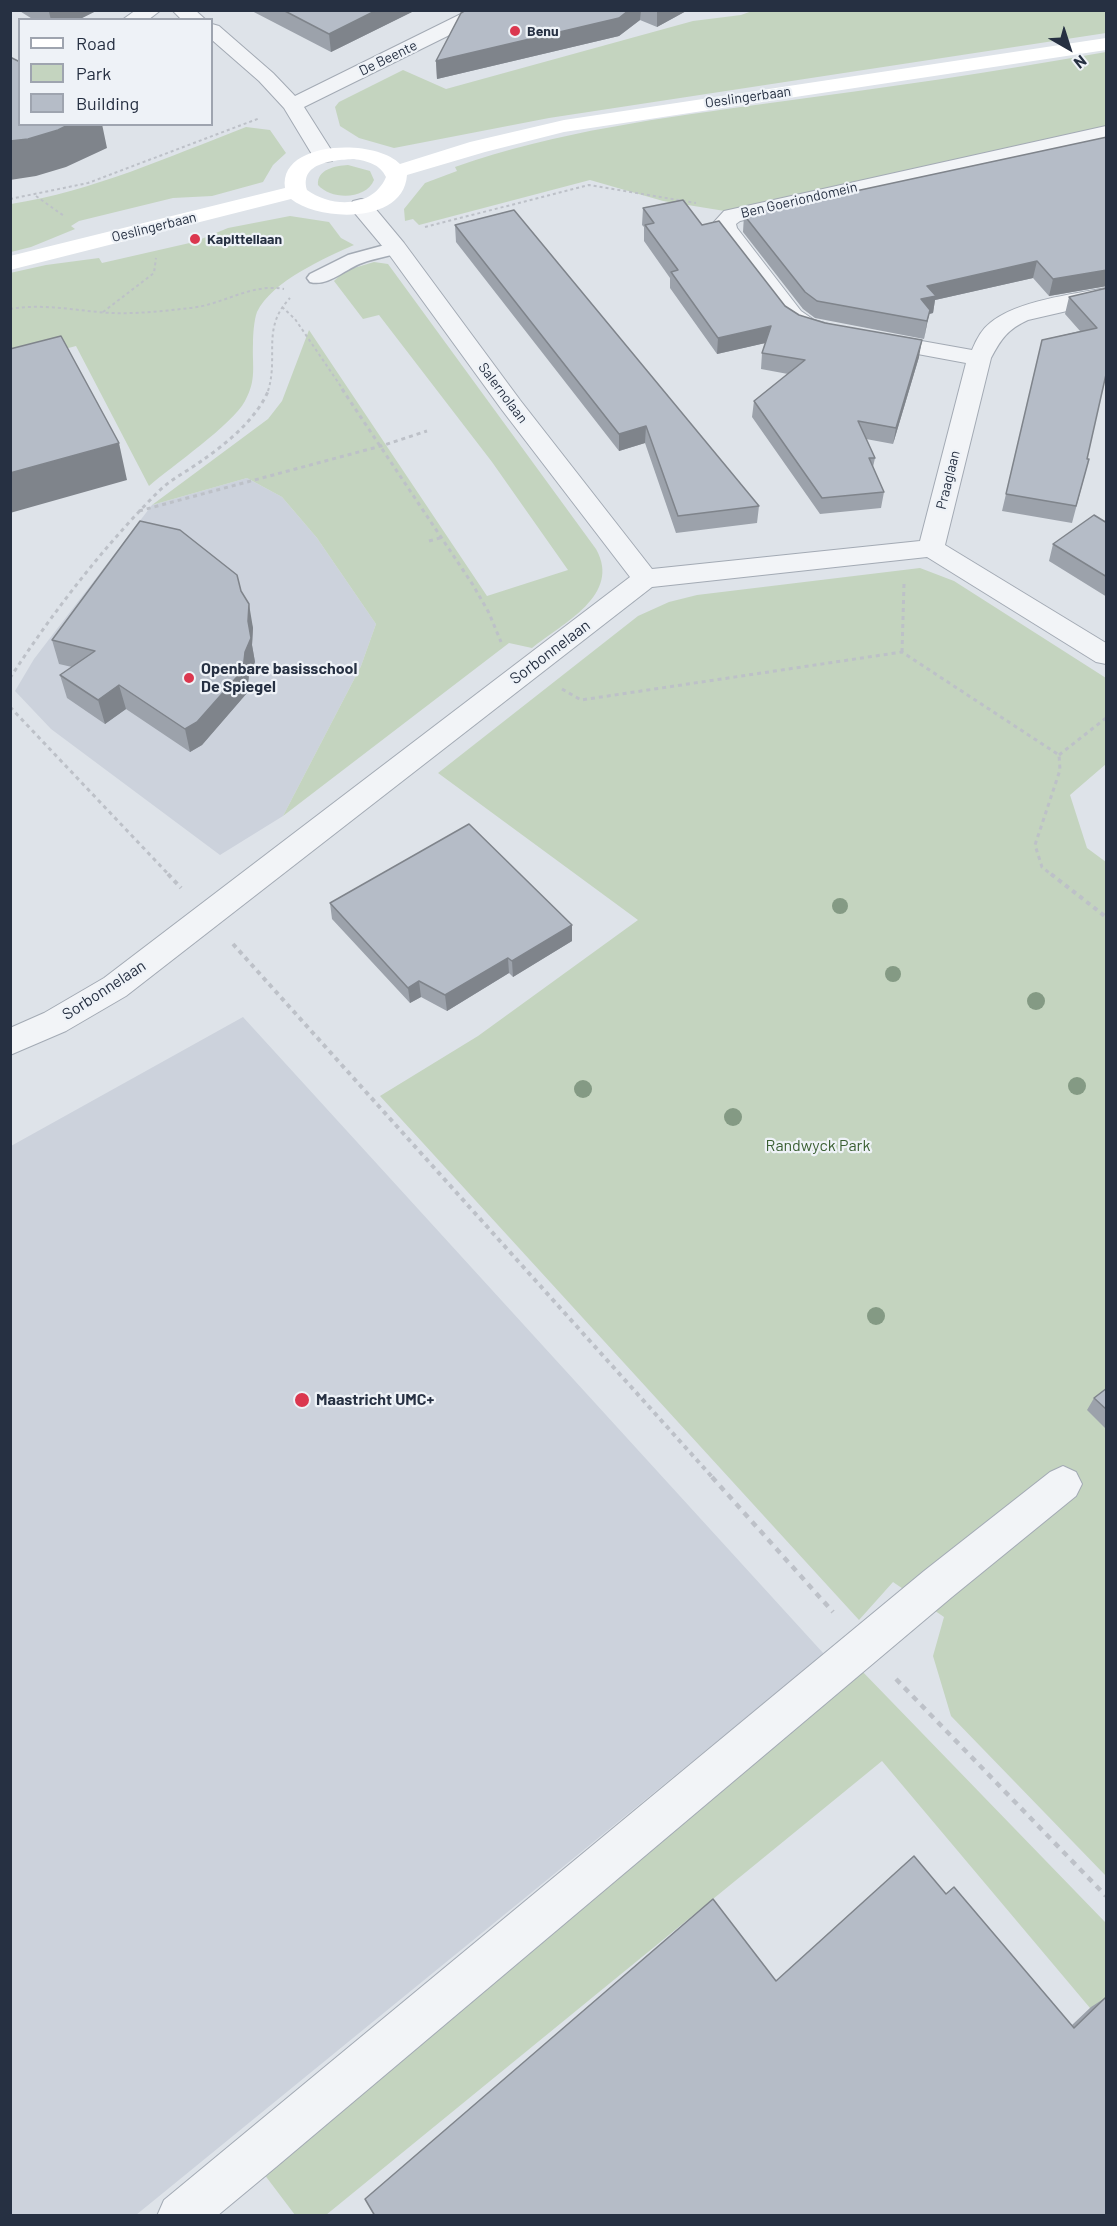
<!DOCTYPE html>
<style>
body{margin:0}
#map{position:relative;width:1117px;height:2226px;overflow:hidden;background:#dee3e9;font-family:Barlow,sans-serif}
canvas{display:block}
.frame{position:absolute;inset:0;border:12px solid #263042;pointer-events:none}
.legend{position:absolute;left:18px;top:18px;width:195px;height:108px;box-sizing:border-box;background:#eef2f7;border:2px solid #9ea4af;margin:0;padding:8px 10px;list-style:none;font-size:18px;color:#263042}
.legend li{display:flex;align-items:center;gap:12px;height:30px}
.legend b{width:30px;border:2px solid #9ea4af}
.north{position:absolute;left:1039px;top:18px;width:60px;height:60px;-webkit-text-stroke:4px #eef2f7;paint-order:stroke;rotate:141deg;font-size:16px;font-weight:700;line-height:24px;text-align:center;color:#263042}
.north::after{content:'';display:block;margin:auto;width:21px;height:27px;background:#263042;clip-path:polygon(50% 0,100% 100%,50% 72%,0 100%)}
</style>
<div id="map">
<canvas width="1117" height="2226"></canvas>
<div class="frame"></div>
<ul class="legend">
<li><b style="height:8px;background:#fff"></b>Road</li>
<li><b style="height:16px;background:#c4d4bf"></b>Park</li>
<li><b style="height:16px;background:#b5bcc7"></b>Building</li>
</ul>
<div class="north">N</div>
</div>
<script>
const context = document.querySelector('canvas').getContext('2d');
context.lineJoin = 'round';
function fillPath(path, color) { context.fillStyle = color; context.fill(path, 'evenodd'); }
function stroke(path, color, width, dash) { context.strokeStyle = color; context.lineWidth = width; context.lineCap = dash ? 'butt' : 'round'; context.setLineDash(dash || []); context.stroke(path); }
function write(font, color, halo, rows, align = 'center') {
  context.font = font + ' Barlow,sans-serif'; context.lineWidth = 4.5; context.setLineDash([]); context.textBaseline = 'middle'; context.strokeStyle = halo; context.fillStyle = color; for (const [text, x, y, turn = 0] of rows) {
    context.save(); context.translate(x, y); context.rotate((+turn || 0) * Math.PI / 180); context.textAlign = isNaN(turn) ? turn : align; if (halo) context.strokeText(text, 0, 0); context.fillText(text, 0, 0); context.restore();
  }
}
fillPath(new Path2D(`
 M247 478 282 497 317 538 376 624 361 666 283 816 220 855 51 729 15 691 34 659 152 505Z
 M243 1017 824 1654 136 2215H11V1146Z`), '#ccd2dc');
fillPath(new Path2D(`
 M752 11H1106V33L549 118 394 148 359 138 340 126 335 107 339 102 403 70 446 89 693 21 741 15Z
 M1106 52V128L731 212 663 201 590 180 419 225 413 219 405 221 404 209 425 183 457 171 455 167C557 131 663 118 770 103 883 88 995 72 1106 52Z
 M246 127 270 130 286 153 273 165 263 182 212 196 173 198 79 221 71 226 75 229 31 247 11 252V204C93 191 168 157 246 127Z
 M348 165 370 171 374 180C366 200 331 200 318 185 317 169 335 166 348 165Z
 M290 216 329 222 341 238 354 245C325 258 272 281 257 312 254 320 253 335 253 343 252 367 257 379 245 401 232 425 172 466 149 486L76 346 11 363 10 273 46 265 99 258 102 263 194 242 228 228Z
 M374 262 388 264 596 549C622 595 563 623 532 648L509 643 283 816 361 666 376 624 317 538 282 497 247 478 152 505 268 419 282 401 309 330 487 596 568 570 492 462 379 315 363 319 334 281 344 271Z
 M920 568 954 581 1106 678V764L1070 795 1087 848 1106 862V1876L951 1716 933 1656 944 1617 893 1582 859 1620 380 1096 478 1036 638 920 438 773 638 616 669 602 697 595Z
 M860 1669 1106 1923V2027L882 1761 326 2215H295L264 2174Z`), '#c4d4bf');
const lane = new Path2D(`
 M396 242 403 244 406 248 403 252C389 256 375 258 362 263 345 269 328 287 310 282L307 278 310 274 348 255Z`);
const street = new Path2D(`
 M136 10H161L148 20H122Z
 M172 10H195L206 20H182Z
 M469 10H494L492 14 304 107 335 156 332 161 324 162 316 161 284 108 259 81 212 40V24L219 26 273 73 295 96Z
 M1106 126V138L740 221 736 224 737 228 801 311 814 320 832 325 836 330 832 335C815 339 798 330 785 321L715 229 714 222 724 211Z
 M361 199 369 201 404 243 520 400 652 569 920 541 966 363 869 345 865 340 869 335 877 333 972 350C976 340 982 329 990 323 1016 301 1073 294 1106 288V302L1028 320C1008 329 1001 339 991 358L945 545 1106 643V664L1096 662 927 557 652 587 126 996 66 1031 10 1055V1028L44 1013 104 978 630 577 502 410 388 253 353 211 350 206 353 201Z
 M1063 1466 1076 1472 1082 1484 1076 1496 952 1597 276 2167 217 2216H157L164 2200 924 1571 1050 1472Z`);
stroke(lane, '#a3aab4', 3);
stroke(street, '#a3aab4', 2);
stroke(new Path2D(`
 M36 196 64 216
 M10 199 88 183 260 118
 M425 227 589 185 696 203
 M282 307 295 319 344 391
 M10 309C44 303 77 311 111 313 138 314 164 311 190 308 223 305 250 283 284 289
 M103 312 154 273 156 258
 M268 391C279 356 261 328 290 298`), '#bdc1c8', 2, [3, 3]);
stroke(new Path2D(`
 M342 389 473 585 489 613 501 642
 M139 511 381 446 427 431
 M429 541 440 538
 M902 652 904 584
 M10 678C53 612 103 547 159 491 171 479 186 472 200 462 226 444 257 419 269 389
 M562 689 581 700 902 652 1059 755 1060 770 1035 845 1042 867 1053 876
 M10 707 170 876
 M1059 755 1106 718`), '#bdc1c8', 3, [4, 4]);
stroke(new Path2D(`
 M168 874 181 888
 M1051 874 1106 917
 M233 944 713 1478`), '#bdc1c8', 4, [4.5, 4.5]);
stroke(new Path2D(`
 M712 1477 833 1612
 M896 1679 1106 1896`), '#bdc1c8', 4.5, [6, 6]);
fillPath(lane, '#f2f4f7');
fillPath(street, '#f2f4f7');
fillPath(new Path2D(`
 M1106 38V50L564 132 485 152 407 175C404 224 320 222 291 199L10 270V256L285 188C278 140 376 138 400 164L470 142 564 120ZM354 159C367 161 380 164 386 177 373 208 332 208 307 190 299 162 335 160 354 159Z`), '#fff');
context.fillStyle = '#849a84';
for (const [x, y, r] of [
 [840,906,8],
 [893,974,8],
 [1036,1001,9],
 [1077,1086,9],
 [583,1089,9],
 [733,1117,9],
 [876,1316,9]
]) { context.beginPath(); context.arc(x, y, r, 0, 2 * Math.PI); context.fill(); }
fillPath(new Path2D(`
 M18 10H98L78 20H34Z
 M250 10H416L331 52Z
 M466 10H688L657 27 640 20 619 36 437 79 436 61Z
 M1107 137V286L1049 296 1033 278 935 300 933 313 929 314 924 339 815 318 803 309 743 232 744 215Z
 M643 208 702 225 785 306 799 315 919 357 893 444 866 439 875 458 873 467 884 492 881 508 820 514 752 417 754 401 788 374 761 369 762 353 765 343 717 354 670 288V278L644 241V227L642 225Z
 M455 225 759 506 757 523 676 533 645 443 619 451 456 242Z
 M1107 288 1087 459H1089L1072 523 1002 511 1042 340 1080 331 1065 314 1069 297Z
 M1107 523V597L1049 561 1053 544Z
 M241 591 253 628 252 645 255 662 249 675 247 693 202 745 190 752 126 709 105 724 67 698 60 675 72 667 59 664 52 640Z
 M330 903 572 925V941L513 977 509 973 447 1011 421 997 410 1003 332 919Z
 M1107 1388V1430L1087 1410 1094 1398Z
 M946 1894 1072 2025 1091 2007 1105 1998 1107 2216 776 1981Z`), '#9ca2ab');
fillPath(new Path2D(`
 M53 10H98L78 20H51L49 12Z
 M377 10H416L331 52 329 34Z
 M629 10H641L640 20 619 36 437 79 436 61Z
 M657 10H688L657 27Z
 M70 124H102L107 148 66 167 36 176 10 180V141Z
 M1037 261 1033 278 935 300 933 313 929 314 924 339 927 321 921 299 927 286Z
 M1107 270V286L1049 296 1053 279Z
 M771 326 770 342 717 354 718 338Z
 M922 340 919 357 893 444 896 428Z
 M646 426 645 443 619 451V434Z
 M119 443 127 480 10 513V473Z
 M249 604 253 628 252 645 255 662 249 675 247 693 202 745 190 752 185 729Z
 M119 685 126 709 105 724 98 700Z
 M572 925V941L513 977 512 961Z
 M508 958 509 973 447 1011 445 995Z
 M419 981 421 997 410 1003 408 988Z`), '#7f848b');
const building = new Path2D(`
 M283 10H377L329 34Z
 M466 10H629L619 18 436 61 461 13Z
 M10 57 20 62V124H70L58 130 28 139 10 141Z
 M1107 137V270L1053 279 1037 261 927 286 936 296 921 299 930 310 927 321 817 301 805 292 744 215Z
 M683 200 702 225 719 221 785 306 799 315 825 323 922 340 896 428 858 421 875 458H869L884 492 822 498 754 401 805 360 762 353 771 326 718 338 671 272 678 270 645 225 654 223 643 208Z
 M514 210 759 506 678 516 646 426 619 434 455 225Z
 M1107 288V370L1087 459H1089L1076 506 1006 494 1042 340 1097 328 1069 297Z
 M61 336 119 443 10 473V349Z
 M1094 515 1107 523V577L1053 544Z
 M140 521 180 530 237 575 241 591 249 604 248 621 251 638 245 652 243 670 197 722 185 729 119 685 98 700 60 675 95 651 52 640Z
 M469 824 572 925 512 961 508 958 445 995 419 981 408 988 330 903Z
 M1107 1388V1410L1094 1398Z
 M914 1856 946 1894 954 1887 1074 2028 1105 1998 1107 1999V2216H375L365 2199 713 1899 776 1981Z`);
fillPath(building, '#b5bcc7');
stroke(building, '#7f848b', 1.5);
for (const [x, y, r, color] of [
 [515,31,6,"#db374f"],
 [195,239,6,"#db374f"],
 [189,678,6,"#db374f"],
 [302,1400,8,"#db374f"]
]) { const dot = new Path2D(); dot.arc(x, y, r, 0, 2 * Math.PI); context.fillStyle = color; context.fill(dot); stroke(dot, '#eef2f7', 2); }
write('bold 14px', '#263042', '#eef2f7', [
 ["Benu",527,31],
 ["Kapittellaan",207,239]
], 'left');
write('14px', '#263042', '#eef2f7', [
 ["De Beente",388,58,-26],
 ["Oeslingerbaan",748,97,-8],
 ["Ben Goeriondomein",799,200,-13],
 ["Oeslingerbaan",154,227,-14],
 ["Salernolaan",503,393,53],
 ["Praaglaan",948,480,-76]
]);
write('16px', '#263042', '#eef2f7', [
 ["Sorbonnelaan",550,652,-37],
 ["Sorbonnelaan",104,990,-33]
]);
write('bold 16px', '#263042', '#eef2f7', [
 ["Openbare basisschool",201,669],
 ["De Spiegel",201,687],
 ["Maastricht UMC+",316,1400]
], 'left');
write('16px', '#3a5f32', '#eef2f7', [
 ["Randwyck Park",818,1146]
]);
</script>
